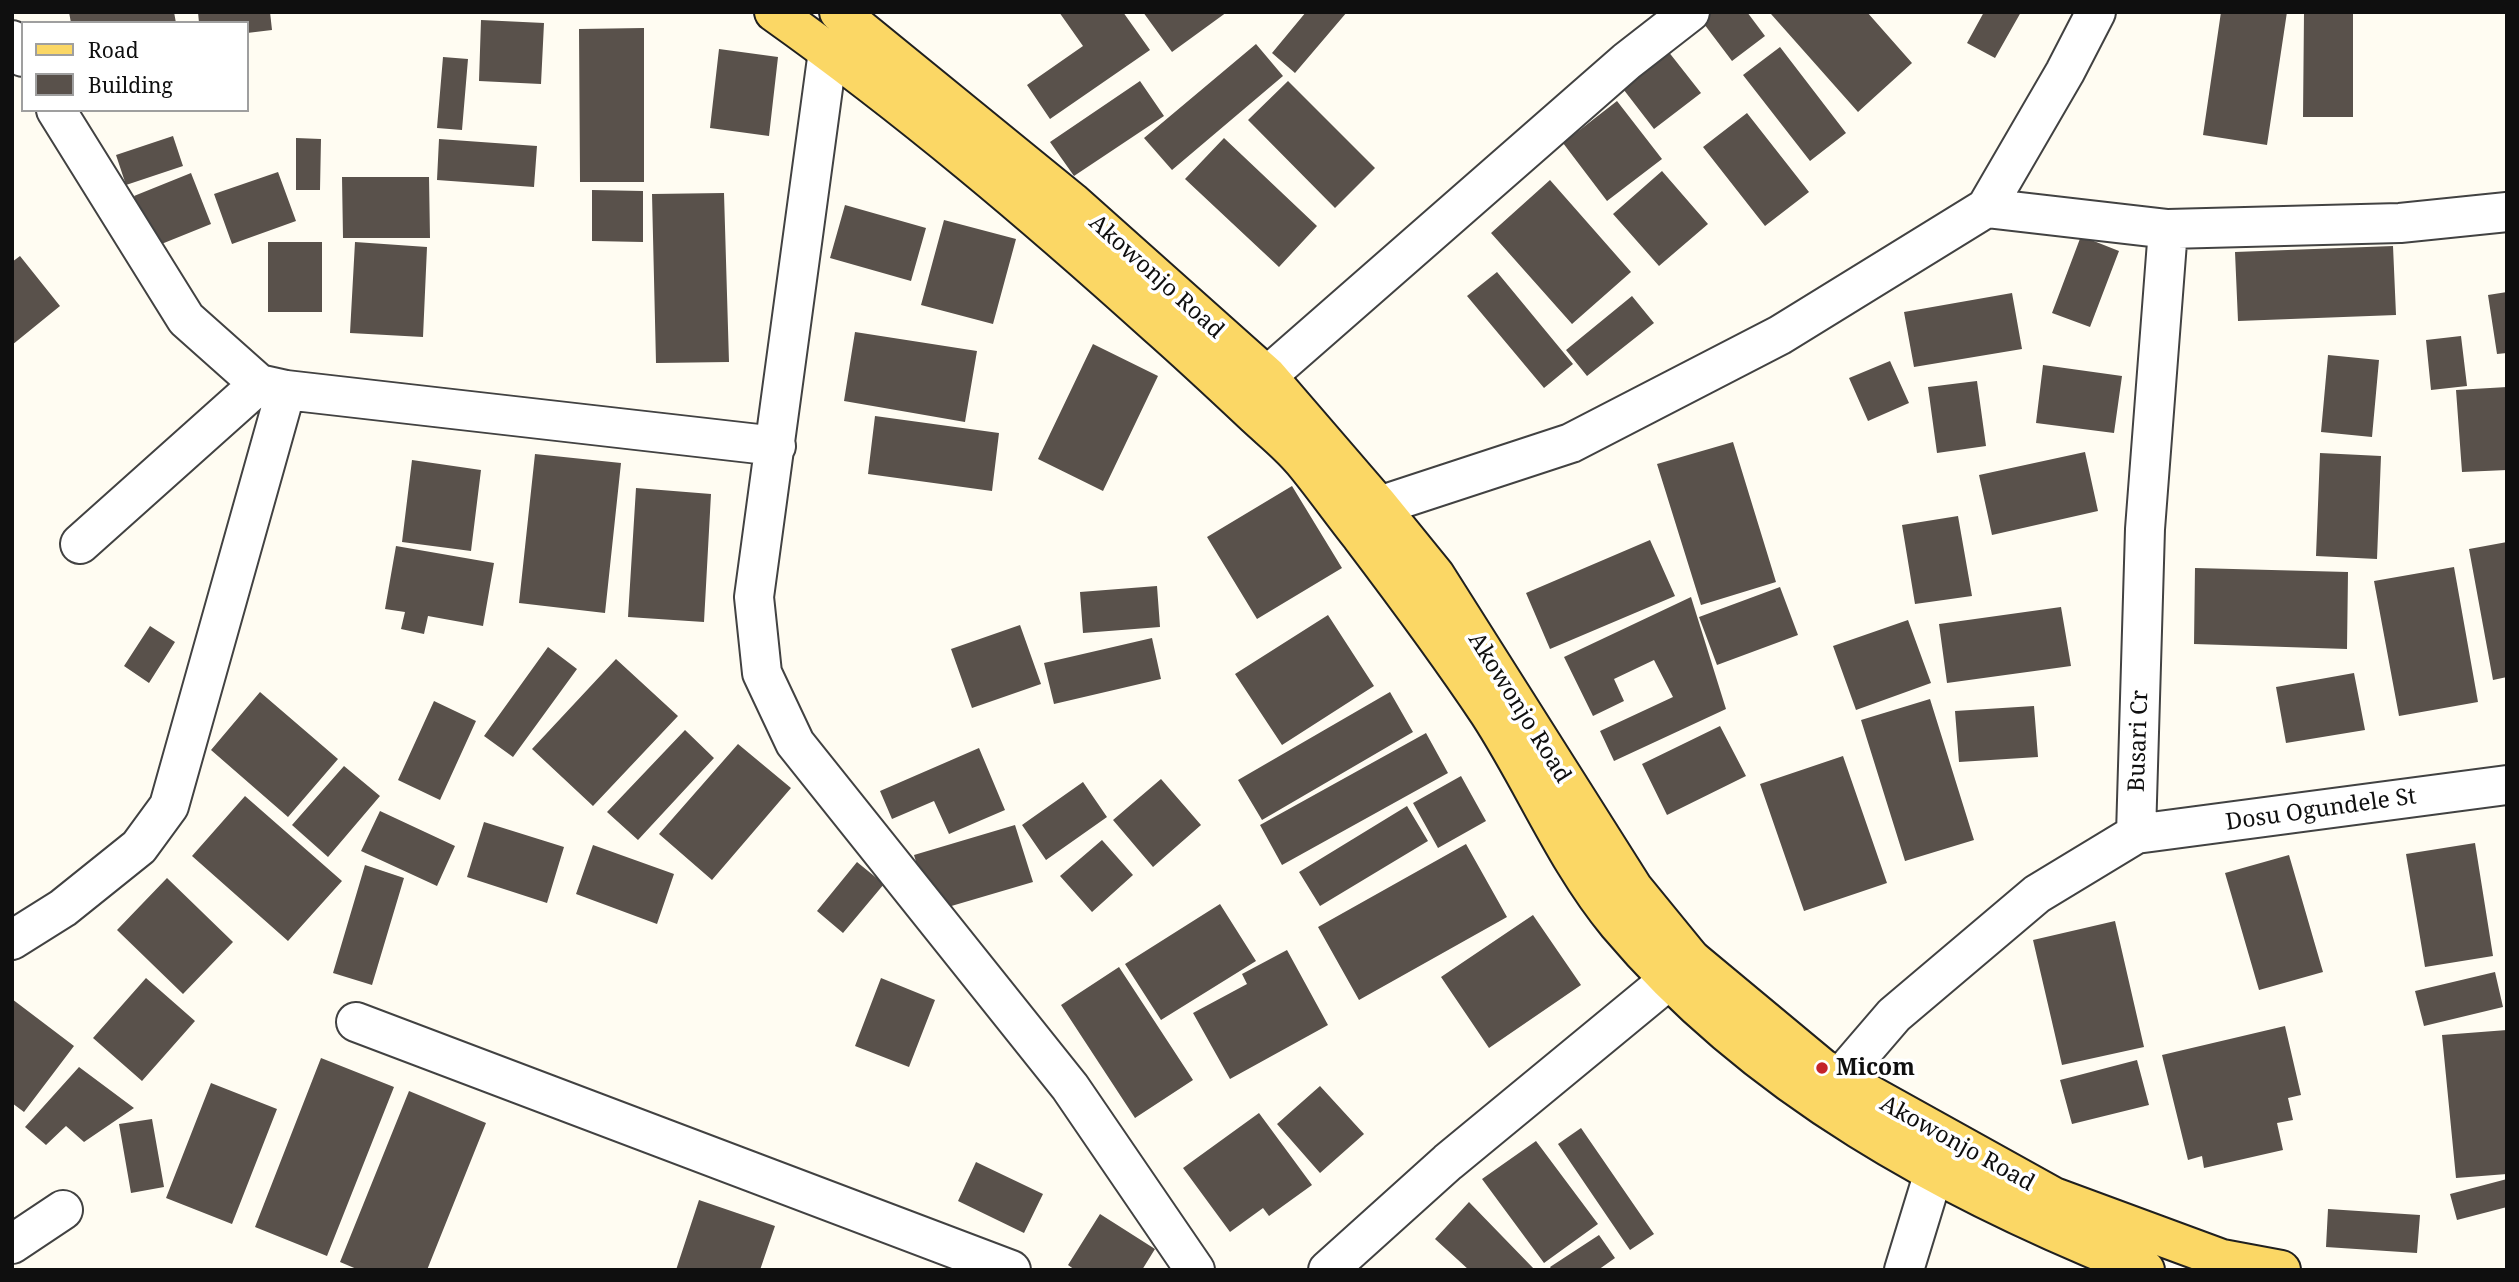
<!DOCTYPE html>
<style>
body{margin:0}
#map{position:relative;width:2519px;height:1282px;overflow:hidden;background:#fffcf2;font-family:"Noto Serif",serif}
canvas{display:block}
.frame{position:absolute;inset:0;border:14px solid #0f0f0f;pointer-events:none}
.legend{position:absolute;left:21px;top:21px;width:228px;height:91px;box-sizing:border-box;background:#fff;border:2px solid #9f9f9f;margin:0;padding:9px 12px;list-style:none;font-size:21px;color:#0f0f0f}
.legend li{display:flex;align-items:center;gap:14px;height:35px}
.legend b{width:35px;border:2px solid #9f9f9f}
</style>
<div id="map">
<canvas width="2519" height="1282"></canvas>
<div class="frame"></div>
<ul class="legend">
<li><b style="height:9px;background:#fbd765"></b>Road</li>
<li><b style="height:19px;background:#59514b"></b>Building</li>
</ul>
</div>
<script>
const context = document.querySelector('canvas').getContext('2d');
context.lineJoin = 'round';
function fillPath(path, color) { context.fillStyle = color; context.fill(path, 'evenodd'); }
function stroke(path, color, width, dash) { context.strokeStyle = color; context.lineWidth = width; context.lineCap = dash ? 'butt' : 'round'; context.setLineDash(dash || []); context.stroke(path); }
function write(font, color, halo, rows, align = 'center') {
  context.font = font + ' "Noto Serif",serif'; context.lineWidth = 7; context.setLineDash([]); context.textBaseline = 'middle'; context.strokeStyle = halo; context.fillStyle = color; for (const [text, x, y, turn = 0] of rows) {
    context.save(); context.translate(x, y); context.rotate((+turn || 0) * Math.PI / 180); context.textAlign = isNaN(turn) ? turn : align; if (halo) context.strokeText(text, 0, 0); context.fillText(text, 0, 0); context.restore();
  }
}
fillPath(new Path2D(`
 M69 12H174L176 23H71Z
 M198 12H270L272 30 247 33V23H199Z
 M1059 12H1123L1150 50 1050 119 1027 85 1083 46Z
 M1143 12H1227L1172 52Z
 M1306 12H1347L1295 73 1272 53Z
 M1695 12H1747L1765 36 1732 61Z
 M1772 12H1867L1912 63 1858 112 1771 14Z
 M1984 12H2021L1995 58 1967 43Z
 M2221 12H2287L2267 145 2203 135Z
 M2304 13 2353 14V117H2303Z
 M481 20 544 23 541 84 479 81Z
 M644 28V182H580L579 29Z
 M1256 44 1283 76 1172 170 1144 138Z
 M1664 46 1701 93 1654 129 1617 81Z
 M1780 47 1846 133 1810 161 1743 75Z
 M719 49 778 57 769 136 710 128Z
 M443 57 468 59 462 130 437 128Z
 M1140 81 1164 116 1074 176 1050 142Z
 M1288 81 1375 168 1335 208 1248 120Z
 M1617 101 1662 159 1607 201 1563 143Z
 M1747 113 1809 192 1765 226 1703 147Z
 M173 136 183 166 126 185 116 155Z
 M296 138 321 139 320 190H296Z
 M1224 138 1317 226 1279 267 1185 179Z
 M439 139 537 146 534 187 437 180Z
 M1662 171 1708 224 1659 266 1613 214Z
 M278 172 296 221 232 244 214 194Z
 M191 173 211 224 154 247 134 196Z
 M342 177H429L430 238H343Z
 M1550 180 1631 272 1572 324 1491 233Z
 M592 190 643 191V242L592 241Z
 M724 193 729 362 656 363 652 194Z
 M845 205 926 228 911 281 830 258Z
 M944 220 1016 239 993 324 921 305Z
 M2081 236 2119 251 2090 327 2052 313Z
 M268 242H322V312H268Z
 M355 242 427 247 423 337 350 333Z
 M2393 246 2396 315 2238 321 2235 252Z
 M20 256 60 306 12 345V262Z
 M1497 272 1573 364 1544 388 1467 296Z
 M2507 292V353L2497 354 2488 295Z
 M2012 293 2022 349 1914 367 1904 312Z
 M1632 296 1654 323 1587 376 1566 350Z
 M855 332 977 351 965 422 844 401Z
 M2461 336 2467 386 2431 390 2426 340Z
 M1093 344 1158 376 1103 491 1038 459Z
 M2328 355 2379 360 2372 437 2321 432Z
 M1890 361 1909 403 1868 421 1849 378Z
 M2043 365 2122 376 2114 433 2036 423Z
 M1977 381 1986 446 1937 453 1928 387Z
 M2507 387V470L2462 472 2456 390Z
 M875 416 999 433 992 491 868 474Z
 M1733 442 1776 582 1701 605 1657 464Z
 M2085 452 2098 511 1992 535 1979 475Z
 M2320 453 2381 456 2377 559 2316 556Z
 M535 454 621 463 605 613 519 603Z
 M412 460 481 470 471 551 402 542Z
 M1292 486 1342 568 1257 619 1207 537Z
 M636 488 711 494 704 622 628 617Z
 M1958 516 1972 596 1915 604 1902 525Z
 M1650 540 1675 596 1550 649 1526 593Z
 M2507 542V677L2493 680 2469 549Z
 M396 546 494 563 483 626 428 616 424 634 401 629 405 612 385 609Z
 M2454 567 2478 702 2399 716 2374 581Z
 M2195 568 2348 572 2347 649 2194 644Z
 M1157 586 1160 627 1083 633 1080 592Z
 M1780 587 1798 635 1717 665 1699 617Z
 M1691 597 1726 709 1614 761 1600 731 1673 697 1654 660 1614 679 1624 701 1593 716 1564 657Z
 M2061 607 2071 666 1947 683 1939 624Z
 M1328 615 1374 686 1282 745 1235 674Z
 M1908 620 1931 683 1856 710 1833 646Z
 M1020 625 1041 684 972 708 951 649Z
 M150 626 175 642 149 683 124 666Z
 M1152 638 1161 679 1054 704 1044 663Z
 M548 647 577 669 513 757 484 736Z
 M616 659 678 716 593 806 532 749Z
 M2354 673 2365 730 2286 743 2276 687Z
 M260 692 338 759 288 817 211 750Z
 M1390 692 1413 732 1262 820 1238 780Z
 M1930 699 1974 840 1905 861 1861 720Z
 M434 701 476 721 440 800 398 780Z
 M2034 706 2038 757 1959 762 1955 711Z
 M1720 726 1746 776 1667 815 1642 764Z
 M685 730 714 758 638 840 607 812Z
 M1426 733 1448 773 1282 865 1260 825Z
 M738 744 791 788 712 880 659 834Z
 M979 748 1005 810 949 834 934 801 892 819 880 791Z
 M1843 756 1887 883 1804 911 1760 784Z
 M344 766 380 796 328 857 292 825Z
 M1461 776 1486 821 1438 848 1413 803Z
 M1161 779 1201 825 1153 867 1113 820Z
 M1083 782 1107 817 1046 860 1022 825Z
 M245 796 342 881 288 941 192 856Z
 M1407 806 1428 841 1320 906 1299 872Z
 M380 811 455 846 437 886 361 851Z
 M484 822 564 847 547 903 467 877Z
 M1015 825 1033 882 931 912 914 855Z
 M1102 840 1133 875 1092 912 1060 876Z
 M2475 843 2493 956 2425 967 2406 854Z
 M1466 844 1507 917 1359 1000 1318 927Z
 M593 845 674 874 657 924 576 894Z
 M2289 855 2323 972 2259 990 2225 873Z
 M857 862 884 884 843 933 817 911Z
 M365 865 404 878 372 985 333 973Z
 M167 878 233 942 183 994 117 930Z
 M1220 904 1256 961 1161 1020 1125 964Z
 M1533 915 1581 985 1489 1048 1441 977Z
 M2115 921 2144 1047 2062 1065 2033 940Z
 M1287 950 1328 1025 1230 1079 1193 1013 1247 984 1242 974Z
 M1119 967 1193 1080 1135 1118 1061 1005Z
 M2495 972 2503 1007 2424 1026 2415 991Z
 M146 978 195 1021 142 1081 93 1038Z
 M881 978 935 1000 909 1067 855 1046Z
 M12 999 74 1046 24 1112 12 1103Z
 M2285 1026 2301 1095 2288 1098 2293 1120 2277 1123 2283 1150 2204 1168 2202 1156 2188 1160 2162 1055Z
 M2507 1030V1174L2456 1178 2442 1035Z
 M321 1058 394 1087 327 1256 255 1227Z
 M2137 1060 2149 1105 2072 1124 2060 1080Z
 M79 1067 134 1108 84 1142 66 1126 46 1145 25 1127Z
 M211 1083 277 1109 232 1224 166 1198Z
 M1320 1086 1364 1134 1320 1173 1277 1124Z
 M409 1091 486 1123 427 1270H359L340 1262Z
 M1259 1113 1312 1185 1269 1216 1263 1208 1230 1232 1183 1168Z
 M152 1119 164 1187 131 1193 119 1124Z
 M1581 1128 1654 1234 1630 1250 1558 1144Z
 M1536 1141 1598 1224 1544 1263 1482 1179Z
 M976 1162 1043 1194 1024 1233 958 1201Z
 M2507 1179V1207L2457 1220 2450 1194Z
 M699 1200 775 1226 760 1270H676Z
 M1469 1202 1535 1270H1469L1435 1239Z
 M2328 1209 2420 1215 2417 1253 2326 1247Z
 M1100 1214 1155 1249 1142 1270H1075L1068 1265Z
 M1599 1235 1615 1258 1598 1270H1552L1550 1267Z`), '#59514b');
const minor = new Path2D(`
 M12 40 23 57
 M828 51 754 597 762 673 795 743 1070 1087 1195 1270
 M56 110 186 319 259 384 286 390 776 446
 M1986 208 2168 229 2400 223 2507 212
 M1267 376 1627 61 1690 12
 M1379 506 1571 443 1780 335 1986 208 2065 72 2096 12
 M80 544 259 384
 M2136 834 2507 785
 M12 940 63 908 139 847 169 806 286 390
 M356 1022 1011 1270
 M1824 1104 1839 1079 1894 1015 2037 894 2136 834 2145 529 2168 229
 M12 1244 63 1210
 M1328 1270 1448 1162 1670 979 1691 959
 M1904 1270 1934 1172`);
const major = new Path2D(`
 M774 12C909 108 1034 214 1157 325 1190 354 1222 384 1255 415 1271 430 1289 444 1303 461 1323 485 1341 511 1361 536 1405 594 1449 653 1489 713 1534 782 1565 860 1618 924 1756 1088 1948 1192 2145 1270
 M839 12 1072 202 1267 376 1379 506 1435 575 1633 888 1691 959 1822 1068 2054 1197 2222 1259 2281 1270`);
stroke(minor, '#424242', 42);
stroke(major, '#202020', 42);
stroke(minor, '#fff', 38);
stroke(major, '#fbd765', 38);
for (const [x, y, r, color] of [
 [1822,1068,7,"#c4232a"]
]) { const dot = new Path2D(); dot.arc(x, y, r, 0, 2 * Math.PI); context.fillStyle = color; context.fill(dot); stroke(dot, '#fff', 2.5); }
write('23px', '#0f0f0f', '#fff', [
 ["Akowonjo Road",1156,277,42],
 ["Akowonjo Road",1519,708,58],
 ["Busari Cr",2139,741,-88],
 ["Dosu Ogundele St",2321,810,-8],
 ["Akowonjo Road",1957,1144,29]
]);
write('bold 23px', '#0f0f0f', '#fff', [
 ["Micom",1836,1068]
], 'left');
</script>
